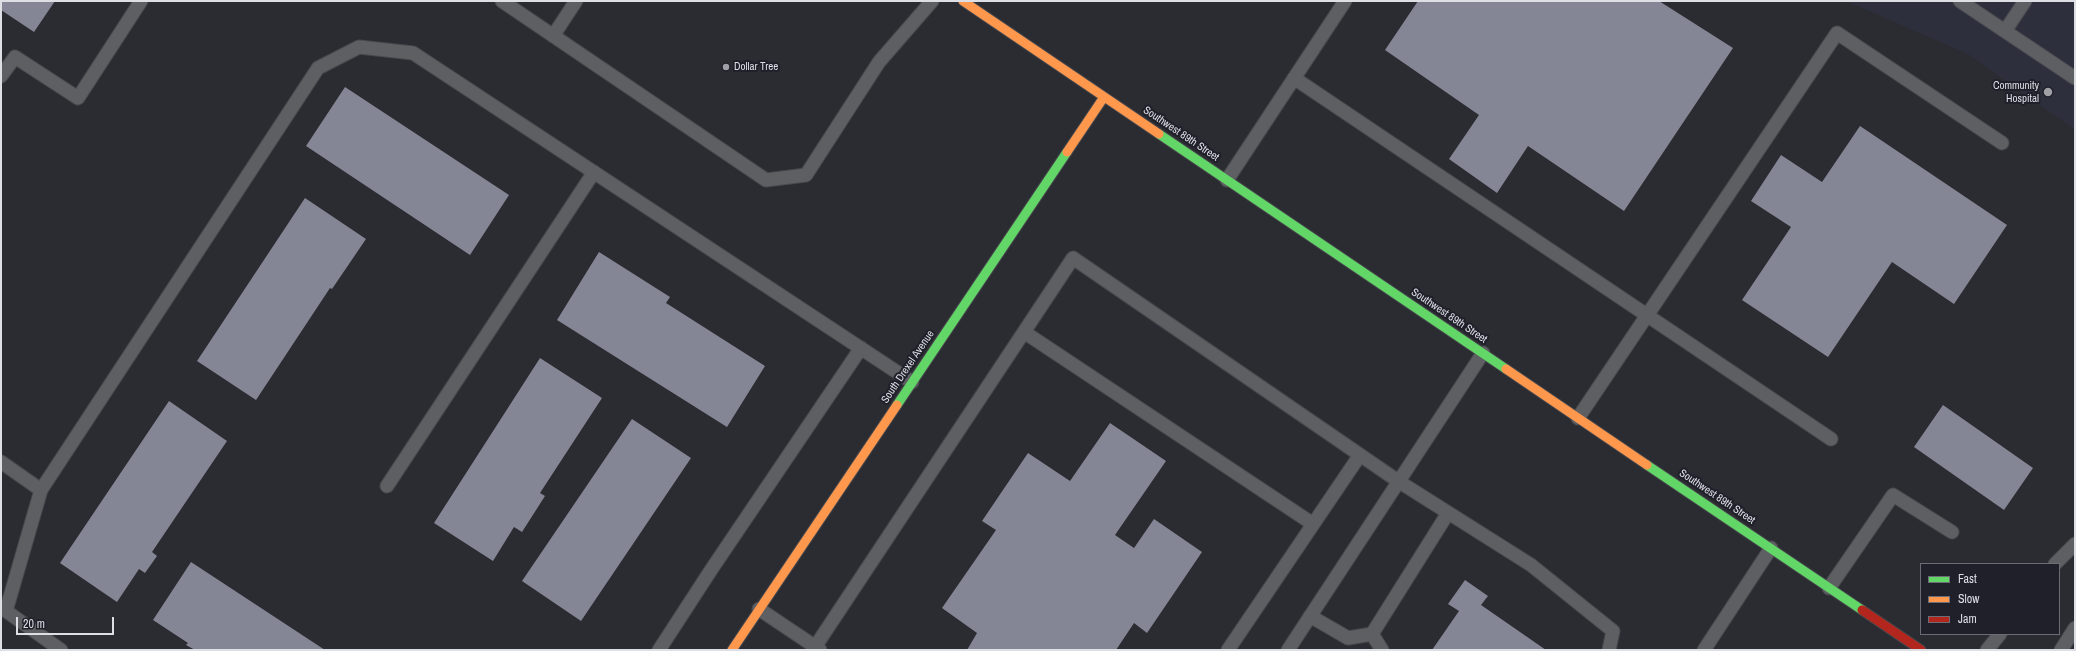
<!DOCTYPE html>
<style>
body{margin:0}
#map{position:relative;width:2076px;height:651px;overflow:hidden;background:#2b2c31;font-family:"Archivo Narrow",sans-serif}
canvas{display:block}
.frame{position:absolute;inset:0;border:2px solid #dedfe5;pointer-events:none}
.legend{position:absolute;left:1920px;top:563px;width:140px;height:72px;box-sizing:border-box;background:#1f202a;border:1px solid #6b6c75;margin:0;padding:5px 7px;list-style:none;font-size:12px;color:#dedfe5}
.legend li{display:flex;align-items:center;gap:8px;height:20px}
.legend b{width:20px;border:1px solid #6b6c75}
.scale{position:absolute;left:16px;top:617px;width:98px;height:18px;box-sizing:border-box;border:2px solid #dedfe5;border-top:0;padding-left:5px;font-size:12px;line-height:14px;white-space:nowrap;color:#dedfe5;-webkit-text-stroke:3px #1f202a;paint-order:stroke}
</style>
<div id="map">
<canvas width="2076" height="651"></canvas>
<div class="frame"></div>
<ul class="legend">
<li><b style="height:5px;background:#63d668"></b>Fast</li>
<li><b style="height:5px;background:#ff974d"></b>Slow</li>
<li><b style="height:5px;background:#b3261e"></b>Jam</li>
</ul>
<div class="scale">20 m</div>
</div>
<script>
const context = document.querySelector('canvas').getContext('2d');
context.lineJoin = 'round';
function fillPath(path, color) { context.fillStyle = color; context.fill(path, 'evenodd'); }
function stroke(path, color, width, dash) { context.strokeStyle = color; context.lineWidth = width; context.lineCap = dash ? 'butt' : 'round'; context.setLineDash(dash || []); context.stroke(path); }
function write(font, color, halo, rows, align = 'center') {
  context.font = font + ' "Archivo Narrow",sans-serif'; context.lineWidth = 4; context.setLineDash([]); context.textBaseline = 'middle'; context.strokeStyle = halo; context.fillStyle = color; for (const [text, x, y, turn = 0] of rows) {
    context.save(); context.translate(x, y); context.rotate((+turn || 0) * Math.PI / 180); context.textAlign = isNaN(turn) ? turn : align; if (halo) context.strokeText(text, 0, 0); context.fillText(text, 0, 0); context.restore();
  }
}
fillPath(new Path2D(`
 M1846 1H2075V130L1968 54Z`), '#2e2f3d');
fillPath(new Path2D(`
 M1 1H55L34 32 1 10Z
 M1418 1H1659L1733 48 1624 211 1528 146 1497 193 1449 159 1479 115 1385 50Z
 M345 87 509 195 470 255 306 146Z
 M1860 126 2007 225 1954 304 1892 262 1828 357 1742 300 1791 227 1751 201 1781 155 1822 182Z
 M305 198 366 239 332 289 330 288 256 400 197 361Z
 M599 252 670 297 666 303 765 366 727 427 557 320Z
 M540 358 602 398 540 493 545 496 522 532 514 527 493 561 434 523Z
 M169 401 227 441 152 552 157 556 145 573 139 569 117 602 60 563Z
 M1943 405 2033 468 2004 510 1914 447Z
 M632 419 691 458 581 621 522 581Z
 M1110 423 1166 461 1115 535 1134 548 1154 519 1202 552 1147 633 1134 623 1116 650H967L977 633 942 608 996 530 982 521 1028 453 1070 481Z
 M191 562 325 650H195L186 645 188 643 153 620Z
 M1465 580 1488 596 1481 605 1546 650H1432L1459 611 1448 604Z`), '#848695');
const lane = new Path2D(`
 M502 1 766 180 806 175 879 62 932 1
 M1960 1 2075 78
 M2005 31 2025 1
 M553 36 576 1
 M1 76 15 57 78 98 141 1
 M1294 78 1831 439
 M1227 180 1345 1
 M1024 332 1313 524
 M1578 418 1837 33 2002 143
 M1 462 41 490 318 68 359 47 413 53 912 382
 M387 486 594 172
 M41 490 6 611 61 650
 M2055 564 2075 544
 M1829 588 1893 495 1952 532
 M759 609 820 650
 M1310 616 1348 638 1372 634
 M815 647 1073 258 1398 481 1531 565 1613 631 1609 650
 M659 650 711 570 861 348
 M1228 650 1360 455
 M1288 650 1483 353
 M1382 650 1372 634 1448 513
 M1704 650 1771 548
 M1987 650 2000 634
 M2061 650 2075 628`);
const fast = new Path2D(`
 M1159 134 1506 369
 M897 405 1067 152
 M1647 465 1862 610`);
const slow = new Path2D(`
 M963 1 1159 134
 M1067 152 1104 97
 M1506 369 1647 465
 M732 650 897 405`);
const jam = new Path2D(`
 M1862 610 1921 650`);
stroke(lane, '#48494e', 15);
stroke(fast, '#48494e', 11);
stroke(slow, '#48494e', 11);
stroke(jam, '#48494e', 11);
stroke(lane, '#5e5f63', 13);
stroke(fast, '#63d668', 9);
stroke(slow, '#ff974d', 9);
stroke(jam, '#b3261e', 9);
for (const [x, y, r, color] of [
 [726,67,4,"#9fa0a6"],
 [2048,92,5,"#9fa0a6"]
]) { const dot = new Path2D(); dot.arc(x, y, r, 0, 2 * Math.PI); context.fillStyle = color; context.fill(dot); stroke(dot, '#1f202a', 1.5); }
write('11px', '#dedfe5', '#1f202a', [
 ["Dollar Tree",734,67],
 ["Community",2039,86,"right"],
 ["Hospital",2039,99,"right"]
], 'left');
write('11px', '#dedfe5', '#1f202a', [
 ["Southwest 89th Street",1181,134,34],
 ["Southwest 89th Street",1449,316,34],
 ["South Drexel Avenue",908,367,-56],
 ["Southwest 89th Street",1717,497,34]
]);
</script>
